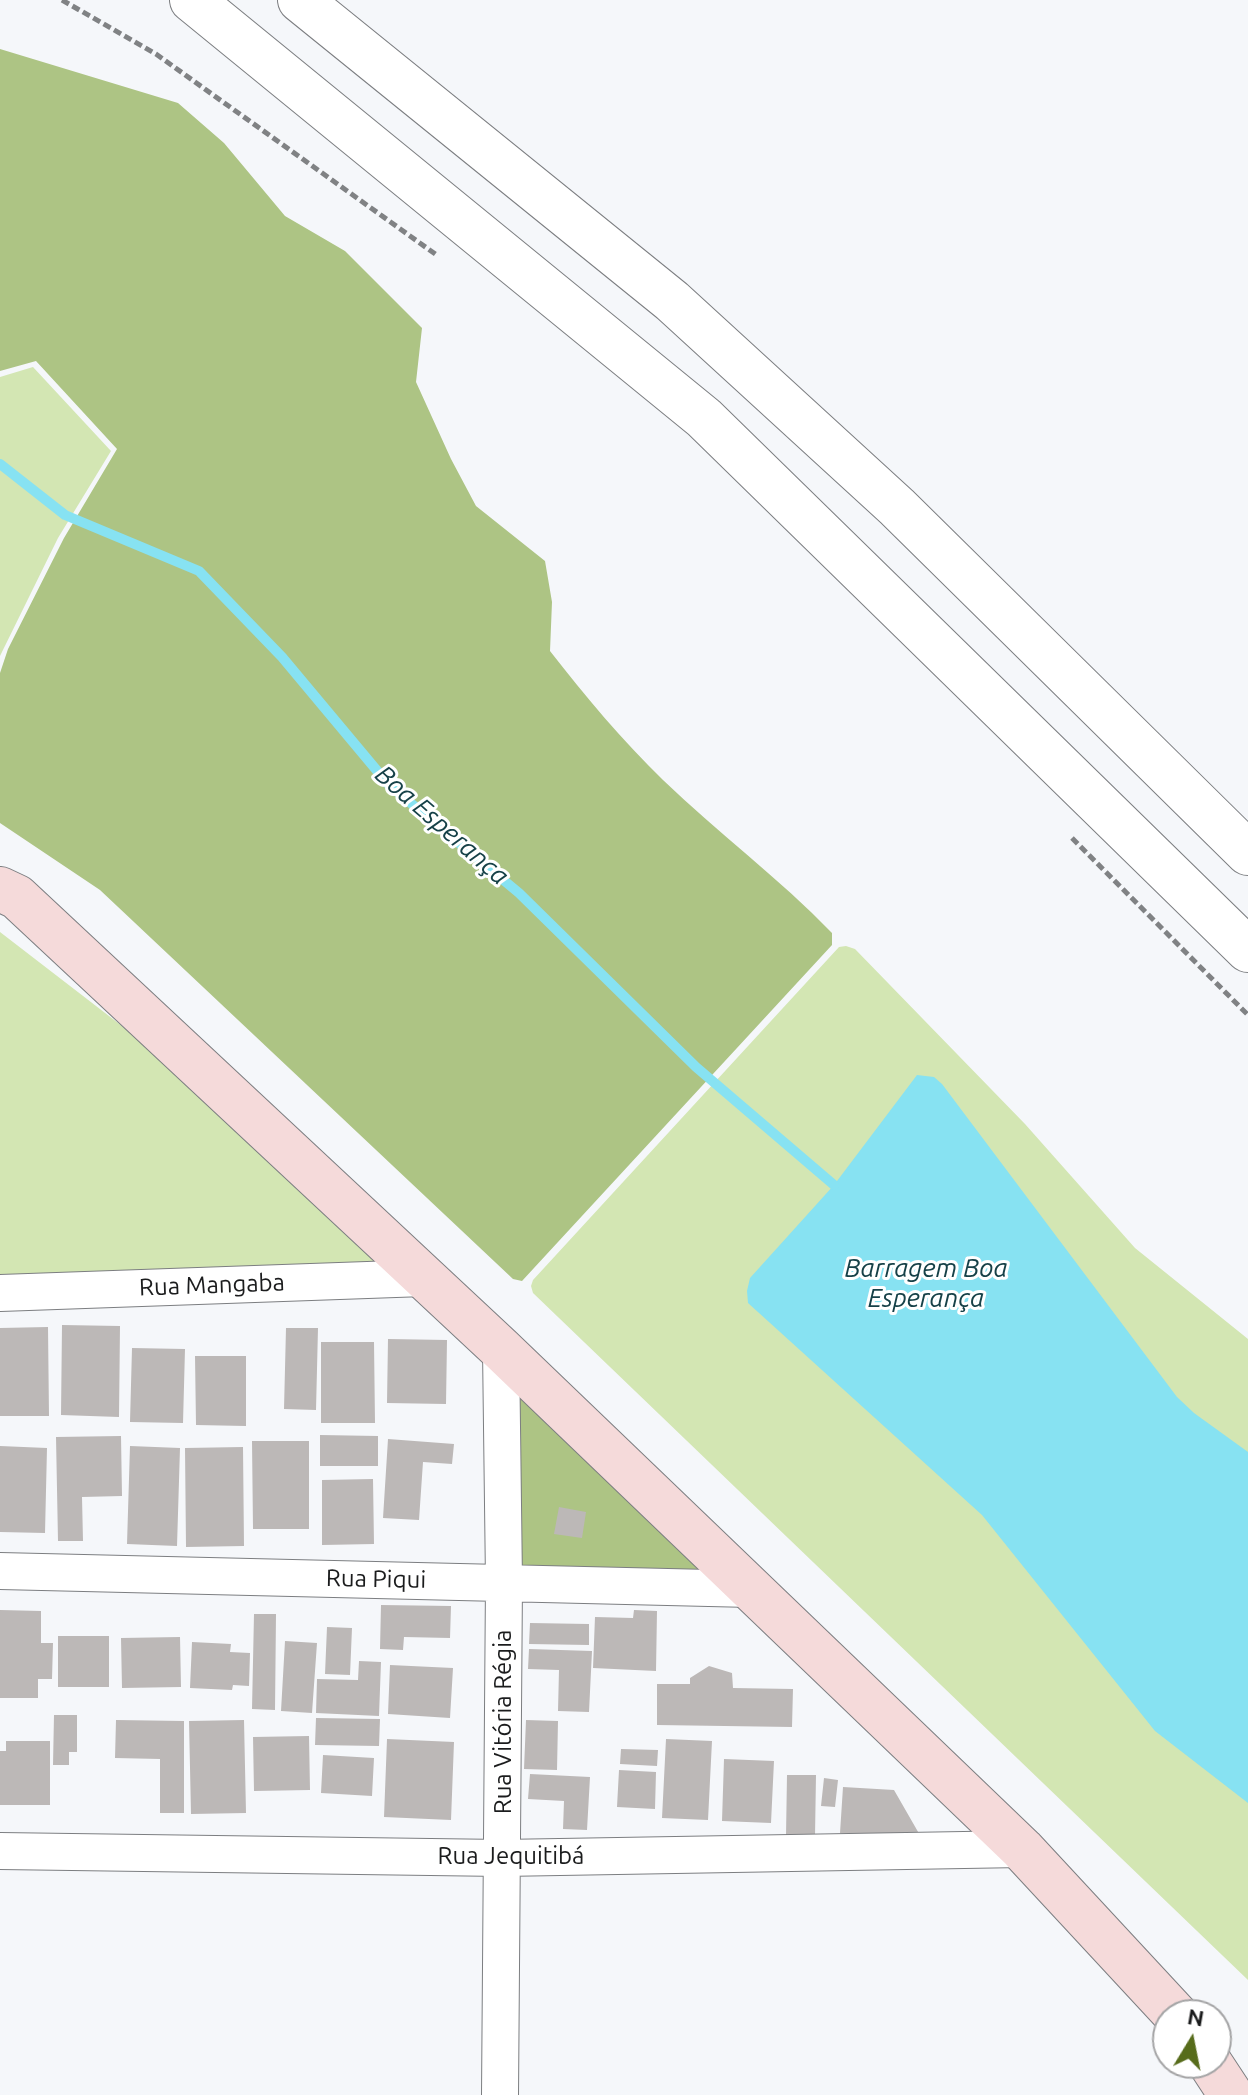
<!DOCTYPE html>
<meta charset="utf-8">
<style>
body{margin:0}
#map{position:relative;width:1248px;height:2095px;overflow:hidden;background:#f5f7fa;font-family:Ubuntu,sans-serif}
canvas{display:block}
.north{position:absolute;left:1152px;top:1999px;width:80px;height:80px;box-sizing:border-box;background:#fff;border:2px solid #a4a4a5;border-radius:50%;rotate:10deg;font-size:22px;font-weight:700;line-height:32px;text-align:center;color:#1b1c1d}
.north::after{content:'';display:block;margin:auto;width:28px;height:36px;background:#576c1b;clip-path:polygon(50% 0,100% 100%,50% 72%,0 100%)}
</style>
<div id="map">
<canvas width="1248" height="2095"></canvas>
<div class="north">N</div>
</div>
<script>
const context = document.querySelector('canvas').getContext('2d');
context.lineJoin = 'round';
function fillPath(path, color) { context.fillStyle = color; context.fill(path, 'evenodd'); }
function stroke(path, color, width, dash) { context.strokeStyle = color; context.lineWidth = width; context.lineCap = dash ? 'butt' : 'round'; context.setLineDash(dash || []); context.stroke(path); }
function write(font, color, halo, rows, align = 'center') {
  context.font = font + ' Ubuntu,sans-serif'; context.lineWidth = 6; context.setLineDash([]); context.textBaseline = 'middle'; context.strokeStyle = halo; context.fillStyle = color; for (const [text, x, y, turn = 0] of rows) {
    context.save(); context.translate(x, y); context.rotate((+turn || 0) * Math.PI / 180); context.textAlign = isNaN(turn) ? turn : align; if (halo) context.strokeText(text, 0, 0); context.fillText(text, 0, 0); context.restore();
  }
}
fillPath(new Path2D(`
 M33 367 111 451 58 538 0 656V377Z
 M0 932 183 1073 394 1271 0 1281Z
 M846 946 855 949 1025 1124 1135 1248 1248 1339V1980L533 1293 531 1286 533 1280 839 947Z`), '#d3e6b3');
fillPath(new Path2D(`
 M0 49 178 103 224 143 285 216 345 251 422 328 416 382 451 459 476 506 545 561 552 602 550 651C585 696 622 740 663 780 718 833 779 878 832 933V945L522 1281 513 1279 100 890 0 823V673L8 649 64 538 117 449 36 361 0 371Z
 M517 1394 701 1571 513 1570Z`), '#adc484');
fillPath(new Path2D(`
 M917 1075 934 1077 942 1084 1177 1397 1194 1413 1248 1452V1803L1155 1731 982 1515 748 1303 747 1291 750 1278 834 1185Z`), '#87e2f2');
stroke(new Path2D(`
 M0 464 65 515 199 571 282 657 389 785 519 893 696 1067 834 1185`), '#87e2f2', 10);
fillPath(new Path2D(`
 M62 1325 120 1326 119 1417 61 1415Z
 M48 1327 49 1416H0V1328Z
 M286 1328H318L316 1410 284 1409Z
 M388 1339 447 1340 446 1404 387 1403Z
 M321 1342H374L375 1423H321Z
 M132 1348 185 1349 183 1423 130 1422Z
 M195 1356H246V1426L196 1425Z
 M320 1435 378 1436V1466H320Z
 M121 1436 122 1496 82 1497 83 1541H58L56 1437Z
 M388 1439 454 1444 452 1464 423 1462 419 1520 383 1518Z
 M252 1441H309V1529H253Z
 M0 1446 47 1448 45 1533 0 1532Z
 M130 1446 180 1448 177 1546 127 1544Z
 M243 1447 244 1546 186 1547 185 1448Z
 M373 1479 374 1544 322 1545V1480Z
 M559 1507 586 1512 582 1538 554 1534Z
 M381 1605 451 1606 450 1638 404 1637 403 1650 380 1649Z
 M0 1610 41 1611V1643H53L52 1679H38V1698H0Z
 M634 1610 657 1611 656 1671 593 1668 595 1617 633 1618Z
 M254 1614H276L275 1710 252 1709Z
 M530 1623 589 1624V1645L529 1644Z
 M327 1627 352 1628 350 1675 325 1674Z
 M58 1636H109V1687H58Z
 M180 1637 181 1687 122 1688 121 1638Z
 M285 1641 317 1643 312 1713 281 1711Z
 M192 1642 231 1644 230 1652 250 1653 249 1686 233 1685 232 1690 190 1688Z
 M529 1649 592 1651 589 1712 558 1711 559 1670 528 1669Z
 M359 1661 381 1662 379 1716 316 1713 317 1679 358 1680Z
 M390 1665 453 1668 450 1718 388 1714Z
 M709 1666 732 1673 733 1688 793 1689 792 1727 657 1725V1684H690V1678Z
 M54 1715H77V1752H69V1765H53Z
 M316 1718 380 1719 379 1746 315 1745Z
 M116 1720 184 1721V1813H160V1759L115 1758Z
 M244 1720 246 1813 191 1814 189 1721Z
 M526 1720 558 1721 557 1770 524 1769Z
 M309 1736 310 1790 254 1791 253 1737Z
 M387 1739 454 1742 451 1820 384 1817Z
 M666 1739 712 1741 708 1820 662 1818Z
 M6 1741H50V1805H0V1751H6Z
 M621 1749 658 1750 657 1766 620 1764Z
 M323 1755 374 1758 372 1796 321 1793Z
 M724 1759 774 1761 771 1823 722 1821Z
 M619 1770 656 1772 655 1809 617 1807Z
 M530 1774 590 1777 587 1830 563 1829 564 1801 528 1799Z
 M787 1775H816L815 1836H786Z
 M824 1778 838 1780 835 1807 821 1806Z
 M843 1787 894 1790 921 1837 840 1833Z`), '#bcb8b7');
const minor = new Path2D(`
 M0 1293 424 1278
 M0 1571 751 1589
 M0 1851 502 1858 1022 1849
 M500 2095 504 1582 501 1349`);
const tertiary = new Path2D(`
 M192 0 704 418 1248 950
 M300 0 672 301 897 507 1248 853`);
const secondary = new Path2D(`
 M0 889 17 897 501 1349 1022 1849 1176 2015
 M1210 2063 1231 2095`);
stroke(minor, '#7c7e81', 38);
stroke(tertiary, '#7c7e81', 46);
stroke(secondary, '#7c7e81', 46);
stroke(new Path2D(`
 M62 0 156 54 438 256
 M1072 838 1248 1015`), '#808284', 5, [8, 4]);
stroke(minor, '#fff', 36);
stroke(tertiary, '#fff', 44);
stroke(secondary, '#f5dada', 44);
write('24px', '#1b1c1d', '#fff', [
 ["Rua Mangaba",212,1285,-2],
 ["Rua Piqui",376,1579,1],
 ["Rua Vitória Régia",503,1722,-90],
 ["Rua Jequitibá",511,1856]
]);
write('italic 26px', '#164148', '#fff', [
 ["Boa Esperança",442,825,41],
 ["Barragem Boa",926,1268],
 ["Esperança",926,1298]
]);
</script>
